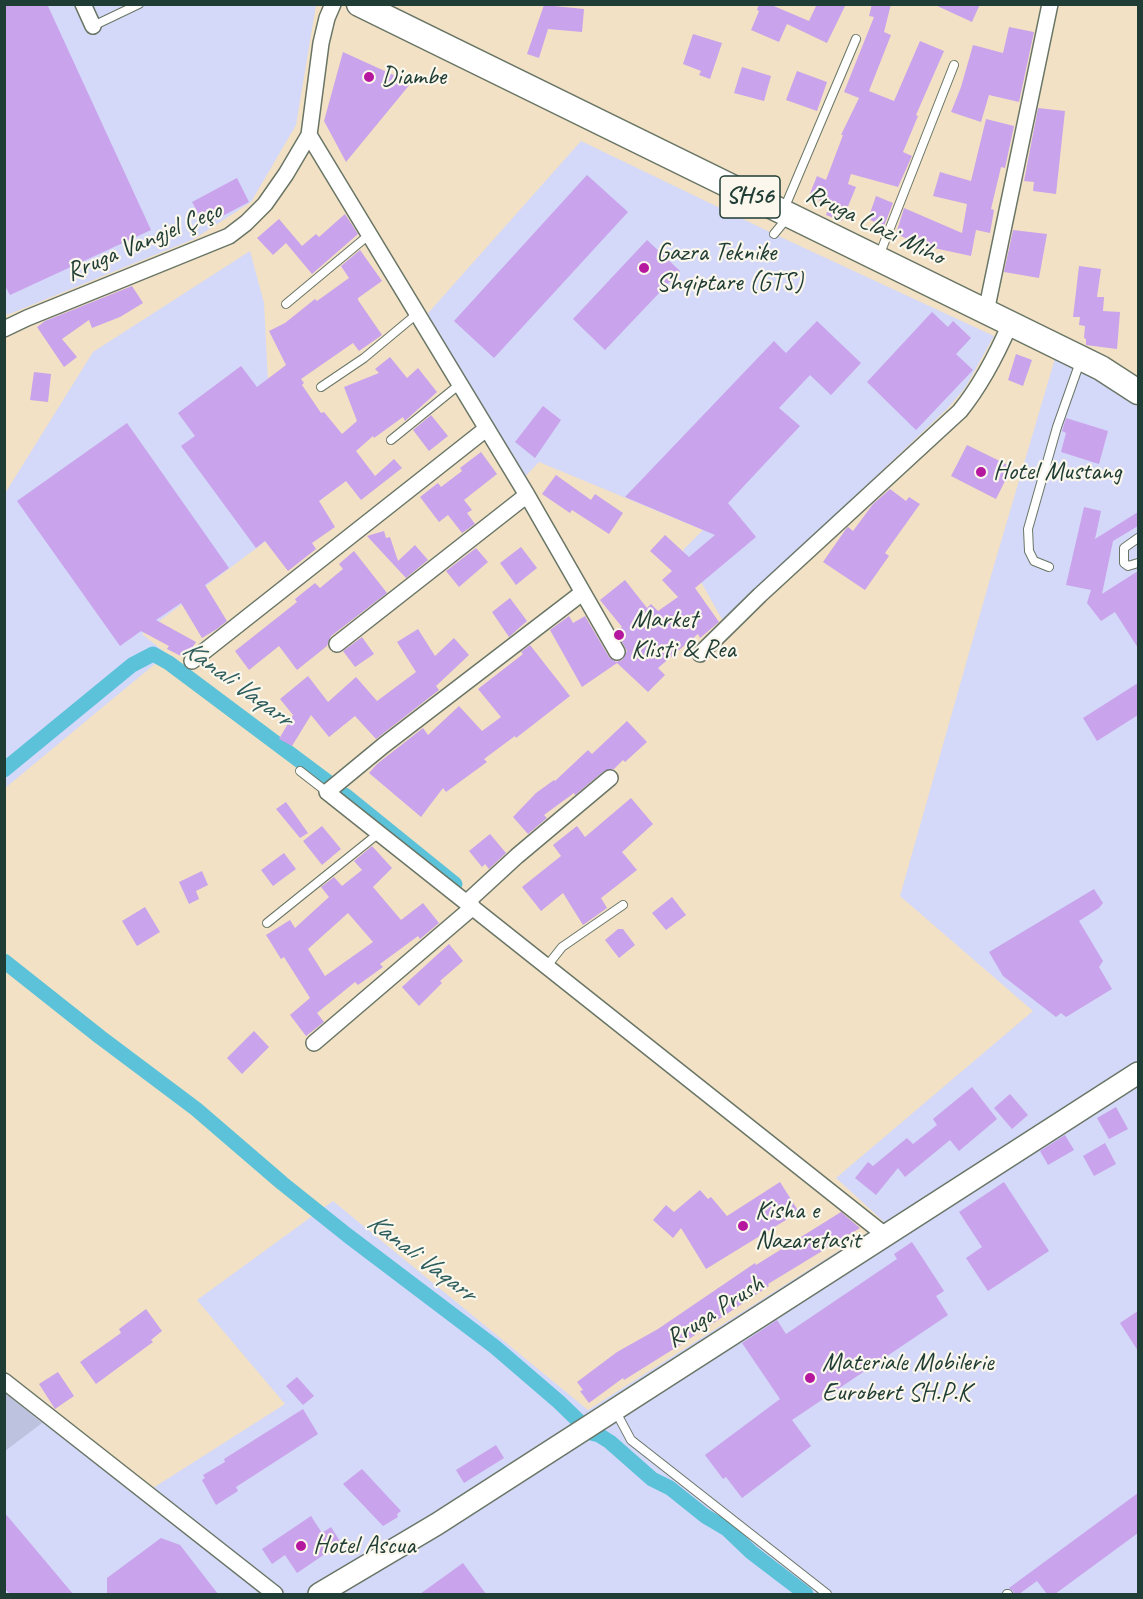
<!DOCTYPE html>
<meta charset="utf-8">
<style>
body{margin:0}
#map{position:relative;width:1143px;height:1599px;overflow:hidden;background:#f2e1c4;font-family:Caveat,sans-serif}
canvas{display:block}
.frame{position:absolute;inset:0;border:6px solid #1f3d34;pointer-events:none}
</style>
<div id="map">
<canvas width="1143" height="1599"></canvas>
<div class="frame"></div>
</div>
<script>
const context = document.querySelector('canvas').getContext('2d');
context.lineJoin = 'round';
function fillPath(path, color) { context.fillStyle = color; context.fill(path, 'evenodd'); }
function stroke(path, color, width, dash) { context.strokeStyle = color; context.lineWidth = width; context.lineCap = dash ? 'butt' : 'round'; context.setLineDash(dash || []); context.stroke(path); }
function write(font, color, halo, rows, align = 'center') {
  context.font = font + ' Caveat,sans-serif'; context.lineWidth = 4.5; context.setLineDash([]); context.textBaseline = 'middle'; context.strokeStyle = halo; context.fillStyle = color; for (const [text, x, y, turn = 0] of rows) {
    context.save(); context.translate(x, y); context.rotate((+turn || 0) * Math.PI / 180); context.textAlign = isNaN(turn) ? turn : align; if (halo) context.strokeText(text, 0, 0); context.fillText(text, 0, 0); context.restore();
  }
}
fillPath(new Path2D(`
 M5 5H316L296 125 251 202 194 239 7 315 5 310Z
 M581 141 774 234 994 336 965 388 948 408 723 621 683 550 703 530 539 462 519 483 422 320Z
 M250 251 264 303 268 381 343 483 142 634 167 654 5 788 4 495 93 352Z
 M1056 355 1112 388 1138 407V1594H5L4 1385 153 1488 285 1404 197 1300 333 1201 588 1410 884 1222 836 1178 1033 1011 900 896 990 579Z`), '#d4d8f9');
fillPath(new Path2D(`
 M5 1393 42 1423 5 1451Z`), '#bdc3de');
stroke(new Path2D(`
 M4 770 132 665 153 654 169 663 328 782
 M345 795 455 884
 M4 961 100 1037 196 1109 282 1183 347 1235 495 1347 559 1402 591 1433 599 1435 610 1442 652 1479 670 1488 705 1516 727 1529 751 1552 806 1594`), '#5bc2d9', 15);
fillPath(new Path2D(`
 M4 4H47L151 230 10 295 4 284Z
 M759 4H769L809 21 817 4H846L827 43 787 24 779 42 751 30 759 11 757 10Z
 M872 4H891L884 32 891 35 869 91 894 101 920 41 944 51 916 115 918 116 903 152 912 156 898 187 851 174 848 184 856 187 842 221 826 215 830 205 809 196 817 176 826 180 843 135H841L859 98 844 92 874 17 869 16Z
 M933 4H980L972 22Z
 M544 5 584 9 582 32 548 29 539 58 527 54Z
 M1009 27 1034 32 1019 102 989 95 981 122 951 112 961 87 973 45 1003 53Z
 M693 34 722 43 710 79 699 75 701 71 683 64Z
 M343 52 411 83 346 162 324 121Z
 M742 67 771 76 764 101 734 93Z
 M797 71 827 82 817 111 786 100Z
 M1038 108 1065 111 1056 194 1033 191 1034 182 1024 181Z
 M986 119 1014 126 1005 168 1001 167 991 209 994 210 990 233 976 230 971 256 934 248 933 250 896 234 904 208 962 233 967 204 933 196 940 172 971 181Z
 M587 175 628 212 494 358 454 321Z
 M237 178 249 202 215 220 214 218 204 223 192 202Z
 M876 196 893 203 884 226 868 219Z
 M345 214 358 234 312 274 286 243 273 255 257 238 279 219 302 246 316 234 319 237Z
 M1013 230 1047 234 1039 278 1004 272Z
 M647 240 680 271 605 350 573 319Z
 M360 250 382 281 358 298V300L382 335 359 351 353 343 301 379 304 383 302 385 321 413 324 412 342 434 357 421 344 387 379 373 375 369 390 357 407 378 418 368 437 392 405 421 403 417 374 438 373 436 356 451 375 476 394 459 402 468 361 500 346 481 319 501 335 527 312 543 316 549 288 571 265 541 256 548 181 446 195 436 178 413 241 366 257 387 286 365 269 331 285 323 315 299 317 301 349 278 341 266Z
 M1079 266 1101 269 1097 297H1104L1103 311 1120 312 1117 349 1086 345V339L1084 338 1085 326 1079 325 1080 317H1073Z
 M132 286 143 303 120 317 92 328 89 320 62 339 77 357 64 367 37 327 45 321Z
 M932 312 948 327 953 321 971 338 956 354 973 370 916 430 867 382Z
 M817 321 861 363 831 395 810 375 779 408 800 426 728 503 756 537 695 588 719 622 700 638 698 634 658 668 665 675 648 692 617 663 582 687 550 630 569 616 573 623 585 616 609 657 616 662 622 660 627 651 616 631 622 627 600 600 625 580 647 608 651 604 658 611 678 597 662 580 672 571 650 551 665 535 689 557 715 535 625 497 774 341 786 353Z
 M1016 354 1032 360 1023 386 1008 380Z
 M34 372 51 374 48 402 30 400Z
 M543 406 561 420 535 458 515 442Z
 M431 415 448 436 429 451 413 430Z
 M1066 418 1108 431 1099 464 1061 452 1066 433 1062 431Z
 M127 423 229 568 205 585 227 621 217 629 202 638 181 603 156 620 196 642 192 648 183 657 167 649 169 646 141 631 120 646 17 501Z
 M967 445 1012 467 996 499 951 476Z
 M481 452 497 474 464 500 472 510 467 513 475 524 462 533 448 515 439 522 420 497 438 483 441 487 462 471 460 468Z
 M556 475 591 500 595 494 623 513 609 534 572 510 570 513 542 494Z
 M890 489 906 501 909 497 920 504 885 553 889 556 865 590 823 562 846 529 848 527 853 531 873 504Z
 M1084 507 1101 511 1095 539 1138 512V526L1113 541 1102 594 1138 571V648L1115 612 1101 621 1087 603 1091 590 1066 585Z
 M384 531 386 538 390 537 398 561 415 545 428 560 406 578 367 536Z
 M521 547 537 568 516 585 500 563Z
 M476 548 488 562 459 587 446 571Z
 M354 551 387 593 331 636 327 646 297 670 279 646 249 670 235 651 297 602 295 599 315 583 320 588 343 569 339 564Z
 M510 598 527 621 509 637 492 612Z
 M418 629 435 656 454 638 469 655 436 686 439 690 376 739 355 716 329 737 311 715 292 746 279 739 293 715 280 699 308 676 328 702 356 677 377 701 416 672 397 642Z
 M362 637 374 654 355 667 343 651Z
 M530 645 570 696 516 738 515 736 484 759 487 762 446 792 443 788 421 817 369 773 377 764 423 728 428 735 459 706 482 731 501 717 478 689 523 654 521 652Z
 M1138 683V715L1097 741 1083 718Z
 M627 721 647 742 625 762 623 760 614 769 604 771 575 795 574 793 544 815 547 818 528 834 513 817 536 793 554 780 555 781 588 750 592 754Z
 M631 798 653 824 622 852 637 870 601 898 607 908 583 925 563 893 541 911 522 887 561 856 553 845 577 826 585 837Z
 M286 802 308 833 300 838 276 809Z
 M322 826 341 849 322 865 303 841Z
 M490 834 506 853 489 869 485 864 482 867 469 851Z
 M372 846 392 868 373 887 401 920 423 903 439 923 420 939 418 936 380 964 383 967 358 985 355 982 317 1013 324 1022 306 1036 290 1015 310 998 284 957 281 959 266 935 290 920 295 928 329 897 321 887 334 877 342 886 362 870 354 861ZM348 913 373 942 325 976 308 949Z
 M284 853 296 869 273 886 261 870Z
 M202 871 208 885 196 891 199 899 189 904 179 882Z
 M1094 889 1103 903 1099 908 1079 921 1103 961 1099 967 1112 989 1066 1017 1061 1013 1056 1017 1003 976 989 952Z
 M672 897 686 915 666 930 652 913Z
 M145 907 160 932 137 946 122 921Z
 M618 929H623L635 945 619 958 605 940Z
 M449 944 463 961 440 981 442 983 419 1006 402 987Z
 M254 1031 269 1047 242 1074 227 1058Z
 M972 1087 997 1119 959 1151 950 1140 905 1177 898 1168 876 1195 855 1178 868 1162 873 1166 907 1138 913 1144 937 1125 933 1119Z
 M1010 1094 1028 1115 1012 1129 994 1108Z
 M1116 1107 1128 1129 1109 1139 1097 1118Z
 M1065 1135 1074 1150 1048 1165 1040 1151Z
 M1105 1143 1116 1164 1094 1176 1083 1156Z
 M780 1182 799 1212 706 1269 681 1228 673 1238 653 1220 666 1205 674 1212 700 1190 708 1199 711 1197 727 1216Z
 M1004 1182 1049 1251 988 1291 966 1258 982 1247 959 1212Z
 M841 1212 860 1228 768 1284 769 1286 680 1345 624 1380 623 1378 589 1403 580 1391 583 1390 577 1382 617 1352 658 1329 755 1263 756 1265Z
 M912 1242 944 1291 936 1296 948 1315 792 1420 811 1446 742 1498 726 1477 723 1479 705 1455 780 1399 742 1343 777 1320 786 1334 897 1259 894 1254Z
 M146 1309 162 1331 151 1340 153 1342 96 1384 80 1362 121 1333 119 1329Z
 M1138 1311V1351L1120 1323Z
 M58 1372 74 1396 55 1409 39 1384Z
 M297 1377 314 1396 303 1405 286 1386Z
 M303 1409 318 1434 236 1487 238 1491 216 1505 202 1480 205 1478 203 1475 225 1462 224 1459Z
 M496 1445 504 1458 464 1483 456 1470Z
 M362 1469 401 1511 397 1514 398 1517 383 1526 343 1484Z
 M1138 1493V1533L1055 1594H1047L1037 1581 1019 1594H1014L1013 1591 1009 1588Z
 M4 1512 73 1594H10L4 1588Z
 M311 1516 322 1533 331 1527 341 1543 297 1573 285 1555 272 1564 262 1549Z
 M161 1538 180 1545 218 1594H107V1578Z
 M463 1563 486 1594H420Z`), '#c9a3eb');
const lane = new Path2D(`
 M93 26 139 4
 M784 209 856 39
 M774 234 788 217
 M879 256 954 65
 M286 304 370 234
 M321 387 364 358 418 313
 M391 440 460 384
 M1138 538 1124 548V563L1128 566 1138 563
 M1049 567 1034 561 1029 551 1028 529 1057 427 1080 362
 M300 771 327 792
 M267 923 379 833
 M547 966 562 947 623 905
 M616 1412 631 1440 827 1594
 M1007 1594H1008`);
const street = new Path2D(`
 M83 4 93 26
 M309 135 527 495 617 652
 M986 312 1050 4
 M4 329 27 318 229 236 246 223 265 204 286 174 309 135 321 43 327 18 333 4
 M582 593 384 745 327 792 885 1235
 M337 644 527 495
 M700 654 760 595 960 411C981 385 997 354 1010 324
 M192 661 486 429
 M467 902 517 856 610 778
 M314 1043 473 907
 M4 1381 275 1594`);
const secondary = new Path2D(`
 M319 1594 437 1524 1138 1073`);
const primary = new Path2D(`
 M359 4 1101 368 1138 392`);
stroke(lane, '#697666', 10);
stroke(street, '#697666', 18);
stroke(secondary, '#697666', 24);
stroke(primary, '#697666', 27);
stroke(lane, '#fff', 8);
stroke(street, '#fff', 15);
stroke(secondary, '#fff', 21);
stroke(primary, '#fff', 24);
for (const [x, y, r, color] of [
 [369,77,6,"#b5179e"],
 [644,268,6,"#b5179e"],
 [981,472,6,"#b5179e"],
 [619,635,6,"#b5179e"],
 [743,1226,6,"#b5179e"],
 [810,1378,6,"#b5179e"],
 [301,1546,6,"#b5179e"]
]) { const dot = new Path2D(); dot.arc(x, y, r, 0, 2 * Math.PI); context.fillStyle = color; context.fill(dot); stroke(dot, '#fbf7ec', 2); }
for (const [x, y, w] of [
 [750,197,60]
]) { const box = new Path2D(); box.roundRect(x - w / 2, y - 21, w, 42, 4.5); context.fillStyle = '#fbf7ec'; context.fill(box); stroke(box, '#1f3d34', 1.5); }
write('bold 24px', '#1f3d34', null, [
 ["SH56",750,197]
]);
write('26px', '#1f3d34', '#fbf7ec', [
 ["Diambe",381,77],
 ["Gazra Teknike",656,253],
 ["Shqiptare (GTS)",656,283],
 ["Hotel Mustang",993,472],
 ["Market",631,620],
 ["Klisti & Rea",631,650],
 ["Kisha e",755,1211],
 ["Nazaretasit",755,1241],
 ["Materiale Mobilerie",822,1363],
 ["Eurobert SH.P.K",822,1393],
 ["Hotel Ascua",313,1546]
], 'left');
write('26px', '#1f3d34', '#fbf7ec', [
 ["Rruga Llazi Miho",875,226,26],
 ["Rruga Vangjel Çeço",144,242,-23],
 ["Rruga Prush",715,1312,-33]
]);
write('italic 27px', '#2e5e5d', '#fbf7ec', [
 ["Kanali Vaqarr",237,684,36],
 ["Kanali Vaqarr",421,1258,37]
]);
</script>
